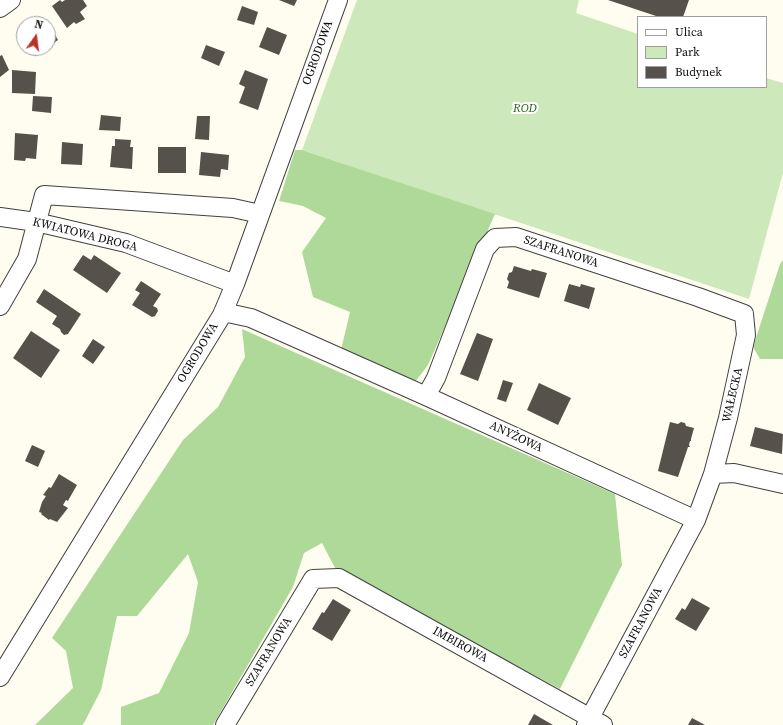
<!DOCTYPE html>
<meta charset="utf-8">
<style>
body{margin:0}
#map{position:relative;width:783px;height:725px;overflow:hidden;background:#fffdf0;font-family:"Source Serif 4",serif}
canvas{display:block}
.legend{position:absolute;left:637px;top:16px;width:130px;height:72px;box-sizing:border-box;background:#fff;border:1px solid #9f9f9f;margin:0;padding:5px 7px;list-style:none;font-size:12px;color:#0e0e0e}
.legend li{display:flex;align-items:center;gap:8px;height:20px}
.legend b{width:20px;border:1px solid #9f9f9f}
.north{position:absolute;left:16px;top:16px;width:40px;height:40px;box-sizing:border-box;background:#fff;border:1px solid #9f9f9f;border-radius:50%;rotate:14deg;font-size:11px;font-weight:700;line-height:16px;text-align:center;color:#0e0e0e}
.north::after{content:'';display:block;margin:auto;width:14px;height:18px;background:#bb3229;clip-path:polygon(50% 0,100% 100%,50% 72%,0 100%)}
</style>
<div id="map">
<canvas width="783" height="725"></canvas>
<ul class="legend">
<li><b style="height:5px;background:#fff"></b>Ulica</li>
<li><b style="height:11px;background:#cde8ba"></b>Park</li>
<li><b style="height:11px;background:#56514b"></b>Budynek</li>
</ul>
<div class="north">N</div>
</div>
<script>
const context = document.querySelector('canvas').getContext('2d');
context.lineJoin = 'round';
function fillPath(path, color) { context.fillStyle = color; context.fill(path, 'evenodd'); }
function stroke(path, color, width, dash) { context.strokeStyle = color; context.lineWidth = width; context.lineCap = dash ? 'butt' : 'round'; context.setLineDash(dash || []); context.stroke(path); }
function write(font, color, halo, rows, align = 'center') {
  context.font = font + ' "Source Serif 4",serif'; context.lineWidth = 4; context.setLineDash([]); context.textBaseline = 'middle'; context.strokeStyle = halo; context.fillStyle = color; for (const [text, x, y, turn = 0] of rows) {
    context.save(); context.translate(x, y); context.rotate((+turn || 0) * Math.PI / 180); context.textAlign = isNaN(turn) ? turn : align; if (halo) context.strokeText(text, 0, 0); context.fillText(text, 0, 0); context.restore();
  }
}
fillPath(new Path2D(`
 M357 0H579L576 13 638 34V87H766V78L783 83V173L749 299 302 150Z`), '#cde8ba');
fillPath(new Path2D(`
 M295 150H302L495 214 428 365 415 382 341 350 350 312 313 297 302 252 326 218 303 206 279 201Z
 M783 260V359H760L753 347 780 264Z
 M242 329 615 494 622 565 560 689 335 568 322 543 304 553 293 587 213 725H121V707L159 693 189 633 198 582 188 554 137 616H117L101 690 84 723 82 725H35L73 688 66 651 52 638 183 440 218 407 245 357Z`), '#afd999');
fillPath(new Path2D(`
 M60 0 62 2 65 0H83L87 6 80 12 85 19 76 24 74 22 67 28 52 6Z
 M279 0H297L294 6Z
 M608 0H689L683 17H659Z
 M242 6 258 12 254 25 237 20Z
 M267 27 287 35 279 55 259 47Z
 M52 30 58 40 48 47V33Z
 M206 45 225 52 219 66 201 58Z
 M29 48H47L35 56Z
 M2 55 9 70 0 77V56Z
 M12 70 36 72 35 94 12 93Z
 M245 70 268 79 258 110 239 103 245 87 239 84Z
 M33 96 52 97 51 113 32 111Z
 M101 115 121 117 120 131 99 130Z
 M197 116H210L209 140 195 139Z
 M15 133 38 135 36 159 26 158 25 161 14 160Z
 M115 139 131 140 130 147H133L132 169 110 167 112 146H115Z
 M62 142 83 144 82 165 61 164Z
 M158 147H186V173H158Z
 M201 152 229 155 228 170 221 169 220 177 199 175Z
 M83 255 91 260 94 255 121 273 107 293 73 270Z
 M514 266 531 271 532 269 547 273 539 298 507 288 509 282 507 279 509 273 512 272Z
 M141 281 161 294 153 306 157 308 158 311 155 316 152 317 132 305 140 293 135 290Z
 M569 284 580 287 581 284 595 288 589 309 564 301Z
 M44 289 81 314 68 334 64 335 61 332 60 329 52 324 57 316 36 302Z
 M31 331 60 350 41 378 13 358Z
 M477 333 493 339 478 381 460 374Z
 M93 339 105 347 93 364 82 356Z
 M503 380 513 383 506 402 497 399Z
 M539 383 571 398 558 425 527 410Z
 M670 422 678 424 681 422 685 423 686 426 694 428 691 439V441H690L689 445 690 447H688L678 477 658 471Z
 M755 427 783 434 782 454 750 446Z
 M32 445 45 451 38 467 25 461Z
 M59 474 77 485 69 499 68 501 66 500 63 505 68 508 57 522 50 519 49 520 41 514 42 513 39 512 42 502 46 496 43 495 49 487 51 488Z
 M692 598 710 608 696 631 675 619 682 608 685 610Z
 M333 599 351 610 332 641 312 629 322 612 324 613Z
 M534 714 553 725H528Z
 M692 718 705 725H688Z`), '#56514b');
const minor = new Path2D(`
 M0 8 11 0
 M0 217 36 222 126 243 235 284
 M0 306 27 259 44 195 233 208 260 214
 M223 312 251 318 426 396 696 520
 M426 396 436 378 485 249 495 238 516 237 698 297 744 314 746 335 728 418 713 474 696 520 586 725
 M713 474 734 473 783 484
 M0 677 222 315 235 284 338 0
 M225 725 313 579 339 578 603 725`);
stroke(minor, '#414141', 20);
stroke(minor, '#fff', 18);
write('12px', '#0e0e0e', '#fff', [
 ["OGRODOWA",318,53,-70],
 ["KWIATOWA DROGA",85,235,14],
 ["SZAFRANOWA",561,252,18],
 ["OGRODOWA",198,353,-59],
 ["WAŁECKA",733,395,-77],
 ["ANYŻOWA",516,437,25],
 ["SZAFRANOWA",641,623,-62],
 ["IMBIROWA",460,645,29],
 ["SZAFRANOWA",269,652,-59]
]);
write('italic 12px', '#266420', '#fff', [
 ["ROD",525,109]
]);
</script>
